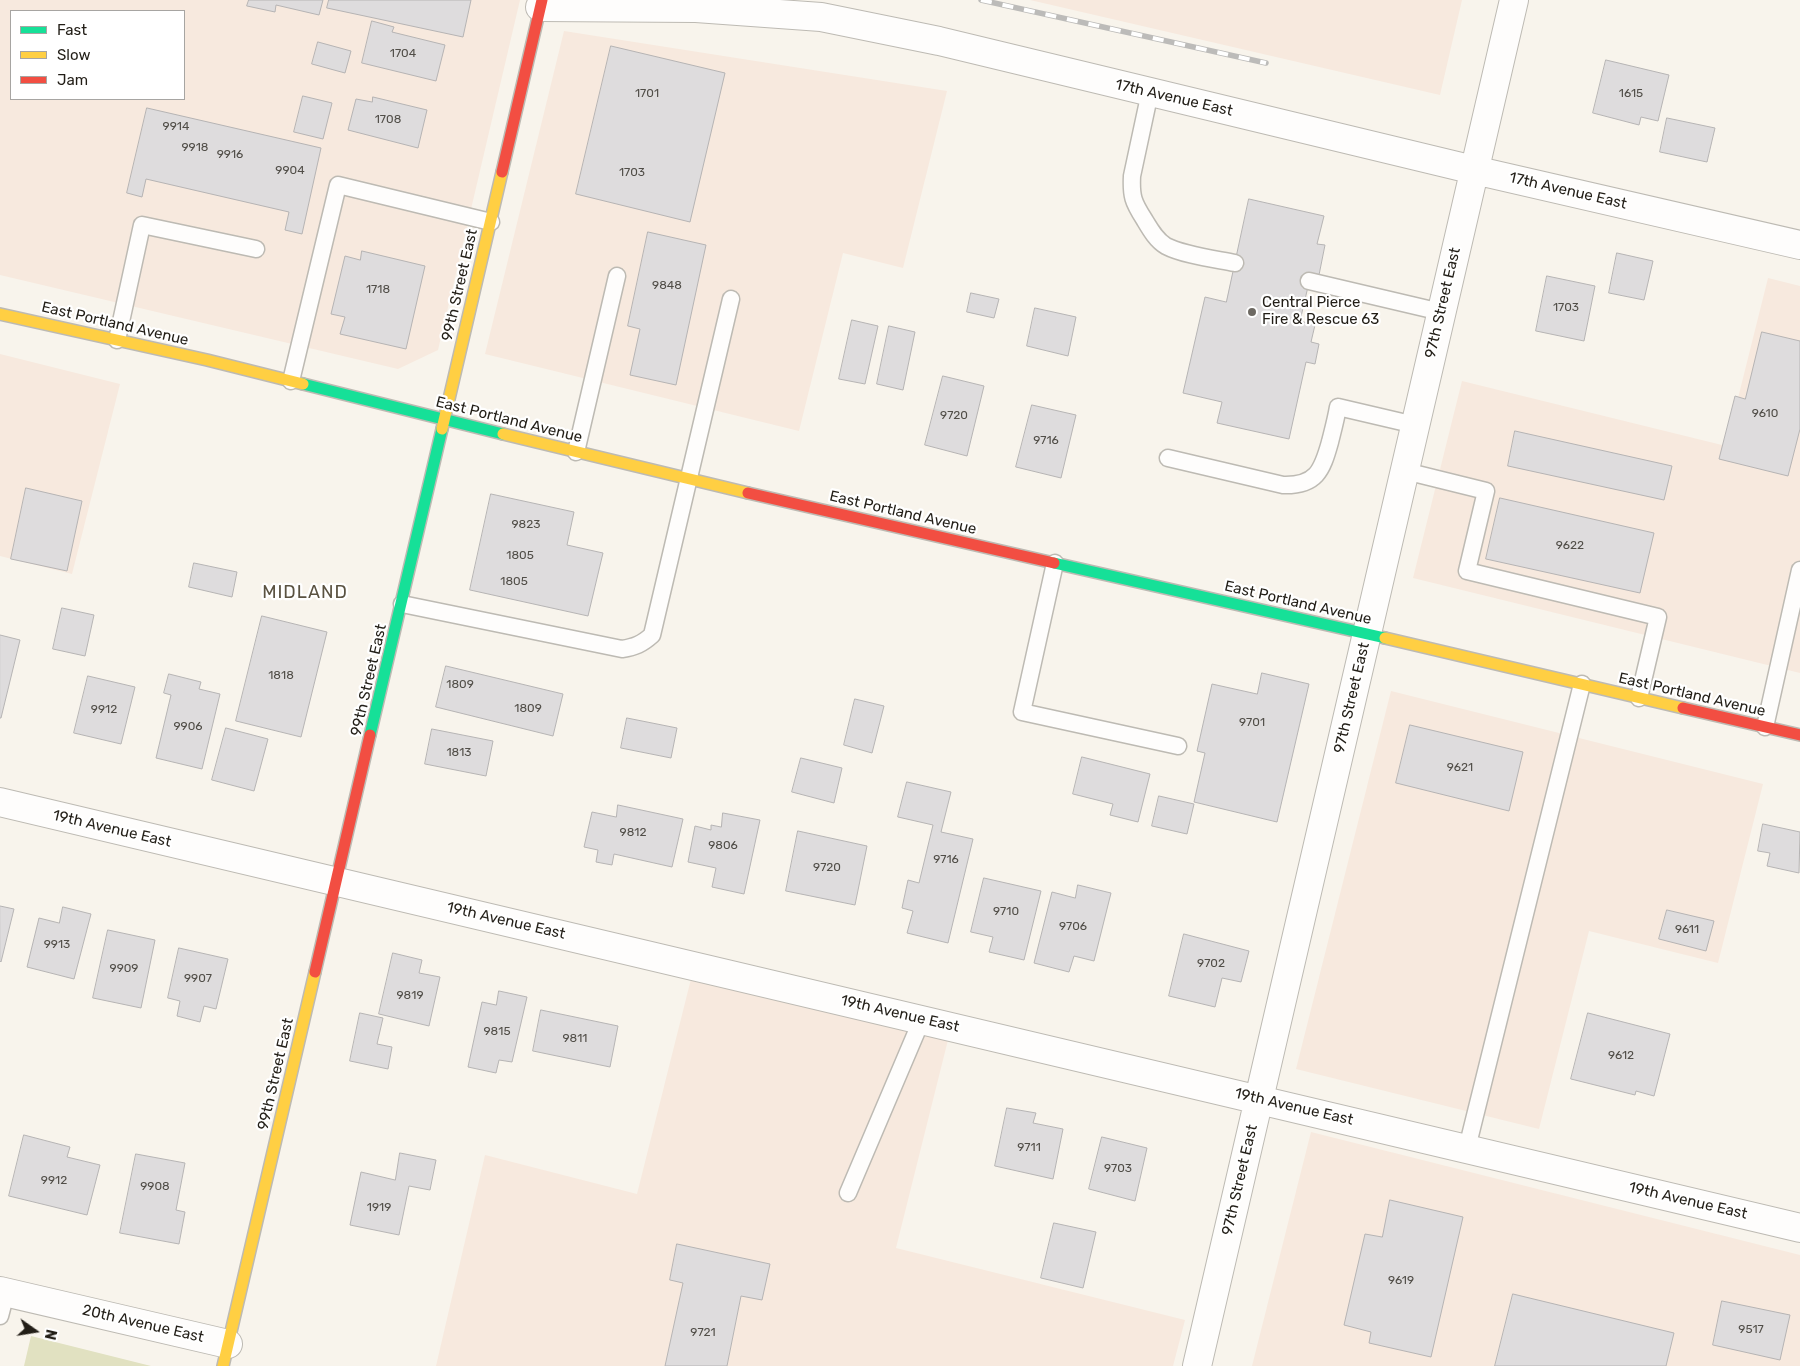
<!DOCTYPE html>
<style>
body{margin:0}
#map{position:relative;width:1800px;height:1366px;overflow:hidden;background:#f8f4ec;font-family:Rubik,sans-serif}
canvas{display:block}
.legend{position:absolute;left:10px;top:10px;width:175px;height:90px;box-sizing:border-box;background:#fff;border:1px solid #a7a5a2;margin:0;padding:6px 9px;list-style:none;font-size:15px;color:#221e17}
.legend li{display:flex;align-items:center;gap:10px;height:25px}
.legend b{width:25px;border:1px solid #a7a5a2}
.north{position:absolute;left:10px;top:1306px;width:50px;height:50px;-webkit-text-stroke:4px #fff;paint-order:stroke;rotate:103deg;font-size:14px;font-weight:700;line-height:20px;text-align:center;color:#221e17}
.north::after{content:'';display:block;margin:auto;width:18px;height:22px;background:#221e17;clip-path:polygon(50% 0,100% 100%,50% 72%,0 100%)}
</style>
<div id="map">
<canvas width="1800" height="1366"></canvas>
<ul class="legend">
<li><b style="height:6px;background:#16e098"></b>Fast</li>
<li><b style="height:6px;background:#ffcf43"></b>Slow</li>
<li><b style="height:6px;background:#f24e42"></b>Jam</li>
</ul>
<div class="north">N</div>
</div>
<script>
const context = document.querySelector('canvas').getContext('2d');
context.lineJoin = 'round';
function fillPath(path, color) { context.fillStyle = color; context.fill(path, 'evenodd'); }
function stroke(path, color, width, dash) { context.strokeStyle = color; context.lineWidth = width; context.lineCap = dash ? 'butt' : 'round'; context.setLineDash(dash || []); context.stroke(path); }
function write(font, color, halo, rows, align = 'center') {
  context.font = font + ' Rubik,sans-serif'; context.lineWidth = 4.5; context.setLineDash([]); context.textBaseline = 'middle'; context.strokeStyle = halo; context.fillStyle = color; for (const [text, x, y, turn = 0] of rows) {
    context.save(); context.translate(x, y); context.rotate((+turn || 0) * Math.PI / 180); context.textAlign = isNaN(turn) ? turn : align; if (halo) context.strokeText(text, 0, 0); context.fillText(text, 0, 0); context.restore();
  }
}
fillPath(new Path2D(`
 M0 0H520L438 350 398 369 0 275ZM11 11H184V99H11Z
 M1030 0H1462L1440 95Z
 M564 31 947 91 903 268 843 253 799 431 485 354Z
 M1768 278 1800 286V673L1413 578 1462 381 1726 446Z
 M0 354 120 384 72 574 0 556Z
 M1391 691 1763 784 1718 963 1589 931 1539 1129 1296 1069Z
 M692 975 948 1040 896 1248 1185 1320 1173 1366H436L485 1155 637 1194Z
 M1311 1132 1800 1255V1366H1252Z`), '#f7e9de');
fillPath(new Path2D(`
 M31 1336 151 1366H24Z`), '#e1e1c1');
const building = new Path2D(`
 M249 0H323L319 15 276 5 275 12 247 6Z
 M329 0H471L463 37 327 8Z
 M372 21 394 27 392 32 445 45 436 81 362 63Z
 M318 42 351 51 345 73 312 64Z
 M611 46 725 73 690 222 576 194Z
 M1606 60 1669 75 1658 121 1641 117 1639 125 1593 113Z
 M303 96 332 103 323 139 294 132Z
 M373 97 427 110 418 148 348 130 356 99 372 102Z
 M147 108 321 148 302 234 285 230 289 212 146 179 142 197 127 193Z
 M1667 118 1715 128 1707 162 1660 152Z
 M1249 199 1324 216 1317 244 1325 245 1318 280 1310 278 1300 321 1315 325 1311 342 1319 344 1315 364 1306 362 1289 439 1217 423 1222 402 1183 393 1205 297 1226 302Z
 M648 232 706 245 676 385 630 375 640 329 628 326Z
 M362 251 425 266 406 349 340 334 345 317 331 314 345 256 360 260Z
 M1617 253 1653 261 1644 300 1609 293Z
 M1547 276 1595 286 1584 341 1536 331Z
 M971 293 999 299 994 318 967 312Z
 M1035 308 1076 317 1068 356 1027 346Z
 M852 320 878 326 865 384 839 379Z
 M889 326 915 332 903 390 877 384Z
 M1762 332 1800 341V429L1788 476 1719 459 1735 396 1745 399Z
 M943 376 984 386 967 456 925 445Z
 M1032 405 1076 415 1061 478 1016 467Z
 M1515 431 1672 466 1664 500 1508 466Z
 M26 488 82 501 67 571 11 559Z
 M491 494 574 512 567 545 603 553 588 616 470 590Z
 M1500 498 1654 533 1640 593 1486 559Z
 M194 563 237 572 232 597 189 587Z
 M62 608 94 615 85 656 53 649Z
 M262 616 327 632 301 737 236 721Z
 M0 635 20 640 1 718H0Z
 M446 666 563 694 553 736 436 707Z
 M1262 673 1309 684 1277 822 1194 802 1205 753 1197 751 1212 684 1257 694Z
 M169 674 201 682 199 689 220 694 202 769 156 758 171 695 164 693Z
 M88 676 135 687 121 744 74 733Z
 M855 699 884 706 872 753 844 745Z
 M627 718 677 728 671 758 621 748Z
 M1410 725 1523 752 1509 811 1396 783Z
 M226 728 268 739 254 791 212 780Z
 M432 729 493 741 486 776 425 764Z
 M1082 757 1150 774 1138 822 1110 815 1113 804 1073 794Z
 M801 758 842 768 834 803 792 792Z
 M907 782 951 792 941 832 973 839 948 943 907 933 913 911 902 908 908 880 919 883 933 825 898 817Z
 M1159 796 1194 804 1187 834 1152 826Z
 M618 805 683 819 672 867 614 854 612 865 596 862 598 850 584 847 592 812 616 817Z
 M723 813 760 820 744 894 712 887 716 868 688 862 695 826 711 830V825L721 827Z
 M1763 824 1800 832 1799 873 1767 866 1770 853 1758 851Z
 M798 831 867 846 855 905 786 891Z
 M984 878 1041 891 1024 960 989 952 993 937 971 932Z
 M1078 885 1111 893 1094 961 1074 956 1069 972 1034 963 1052 892 1075 898Z
 M0 906 14 909 1 962 0 961Z
 M63 907 91 914 74 979 27 967 39 918 59 923Z
 M1667 910 1714 921 1706 951 1659 939Z
 M108 930 155 940 141 1008 93 998Z
 M1184 934 1249 951 1241 982 1222 978 1215 1007 1169 996Z
 M179 948 228 959 216 1009 204 1006 200 1022 177 1016 180 1001 168 998Z
 M393 953 422 960 419 973 440 977 429 1026 379 1014Z
 M499 991 527 997 512 1062 499 1060 496 1073 468 1067 482 1002 496 1005Z
 M541 1010 618 1026 610 1067 533 1051Z
 M360 1013 383 1018 377 1044 392 1047 388 1069 350 1061Z
 M1588 1013 1670 1034 1654 1096 1636 1091 1635 1095 1571 1079Z
 M1007 1108 1036 1113 1033 1123 1063 1129 1053 1179 995 1166Z
 M24 1135 70 1147 67 1157 100 1165 87 1215 9 1196Z
 M1102 1137 1147 1148 1135 1201 1089 1189Z
 M400 1153 436 1160 430 1190 409 1186 399 1235 350 1225 361 1172 395 1180Z
 M136 1154 185 1163 176 1210 185 1212 179 1244 120 1233Z
 M1390 1200 1463 1217 1431 1357 1369 1343 1371 1332 1344 1325 1365 1234 1382 1237Z
 M1054 1223 1096 1232 1083 1288 1041 1278Z
 M677 1244 770 1264 762 1300 741 1296 727 1366H665L683 1283 670 1280Z
 M1513 1294 1674 1333 1666 1366H1495Z
 M1722 1301 1790 1315 1780 1360 1713 1345Z`);
fillPath(building, '#dedcdd');
stroke(building, '#b6b4b4', 1);
const lane = new Path2D(`
 M1150 92 1132 176C1131 196 1133 202 1144 219 1150 229 1156 240 1166 246 1183 255 1215 259 1235 263
 M1309 281 1441 312
 M117 340 142 225 256 249
 M291 381 338 185 491 222
 M576 452 617 276
 M1168 458 1283 485C1316 486 1322 471 1330 442 1333 430 1336 419 1338 407L1415 425
 M1405 471 1486 491 1467 571 1658 617 1639 698
 M1055 563 1022 712 1178 746
 M402 604 622 649C635 647 642 644 652 635L731 299
 M1765 727 1800 570
 M1467 1148 1582 684
 M848 1193 922 1019
 M0 1316 6 1293`);
const street = new Path2D(`
 M540 7 696 8 821 17 939 41 1474 170 1800 245
 M0 802 1800 1228
 M0 1291 228 1344
 M1197 1366 1514 0`);
const fast = new Path2D(`
 M303 384 503 434
 M1054 563 1385 638
 M370 735 442 429`);
const slow = new Path2D(`
 M0 314 207 360 303 384
 M442 429 502 172
 M503 434 748 493
 M1385 638 1683 708
 M223 1366 315 972`);
const jam = new Path2D(`
 M502 172 542 0
 M748 493 1054 563
 M1683 708 1800 735
 M315 972 370 735`);
stroke(lane, '#bdbab3', 19);
stroke(street, '#bdbab3', 30);
stroke(fast, '#bdbab3', 14);
stroke(slow, '#bdbab3', 14);
stroke(jam, '#bdbab3', 14);
stroke(lane, '#fefdfc', 16);
stroke(street, '#fefdfc', 28);
stroke(fast, '#16e098', 11);
stroke(slow, '#ffcf43', 11);
stroke(jam, '#f24e42', 11);
const rail = new Path2D(`
 M981 0 1266 63`);
stroke(rail, '#bcbbb9', 5.5);
stroke(rail, '#fff', 4, [11]);
for (const [x, y, r, color] of [
 [1252,312,5,"#6d6962"]
]) { const dot = new Path2D(); dot.arc(x, y, r, 0, 2 * Math.PI); context.fillStyle = color; context.fill(dot); stroke(dot, '#fff', 2); }
write('12px', '#514e48', null, [
 ["1704",403,54],
 ["1701",647,94],
 ["1615",1631,94],
 ["1708",388,120],
 ["9914",176,127],
 ["9918",195,148],
 ["9916",230,155],
 ["9904",290,171],
 ["1703",632,173],
 ["9848",667,286],
 ["1718",378,290],
 ["1703",1566,308],
 ["9610",1765,414],
 ["9720",954,416],
 ["9716",1046,441],
 ["9823",526,525],
 ["9622",1570,546],
 ["1805",520,556],
 ["1805",514,582],
 ["1818",281,676],
 ["1809",460,685],
 ["1809",528,709],
 ["9912",104,710],
 ["9701",1252,723],
 ["9906",188,727],
 ["1813",459,753],
 ["9621",1460,768],
 ["9812",633,833],
 ["9806",723,846],
 ["9716",946,860],
 ["9720",827,868],
 ["9710",1006,912],
 ["9706",1073,927],
 ["9611",1687,930],
 ["9913",57,945],
 ["9702",1211,964],
 ["9909",124,969],
 ["9907",198,979],
 ["9819",410,996],
 ["9815",497,1032],
 ["9811",575,1039],
 ["9612",1621,1056],
 ["9711",1029,1148],
 ["9703",1118,1169],
 ["9912",54,1181],
 ["9908",155,1187],
 ["1919",379,1208],
 ["9619",1401,1281],
 ["9517",1751,1330],
 ["9721",703,1333]
]);
write('15px', '#221e17', '#fff', [
 ["17th Avenue East",1174,98,13],
 ["17th Avenue East",1568,191,13],
 ["99th Street East",460,285,-77],
 ["97th Street East",1443,303,-77],
 ["East Portland Avenue",115,324,13],
 ["East Portland Avenue",509,420,14],
 ["East Portland Avenue",903,513,13],
 ["East Portland Avenue",1298,603,13],
 ["99th Street East",369,680,-77],
 ["East Portland Avenue",1692,695,13],
 ["97th Street East",1352,698,-77],
 ["19th Avenue East",112,829,13],
 ["19th Avenue East",506,921,13],
 ["19th Avenue East",900,1014,13],
 ["99th Street East",276,1074,-77],
 ["19th Avenue East",1294,1107,13],
 ["97th Street East",1240,1180,-77],
 ["19th Avenue East",1688,1201,13],
 ["20th Avenue East",143,1324,13]
]);
write('15px', '#221e17', '#fff', [
 ["Central Pierce",1262,303],
 ["Fire & Rescue 63",1262,320]
], 'left');
context.letterSpacing = '1px';
write('18px', '#5a5241', '#fff', [
 ["MIDLAND",305,593]
]);
context.letterSpacing = '0px';
</script>
